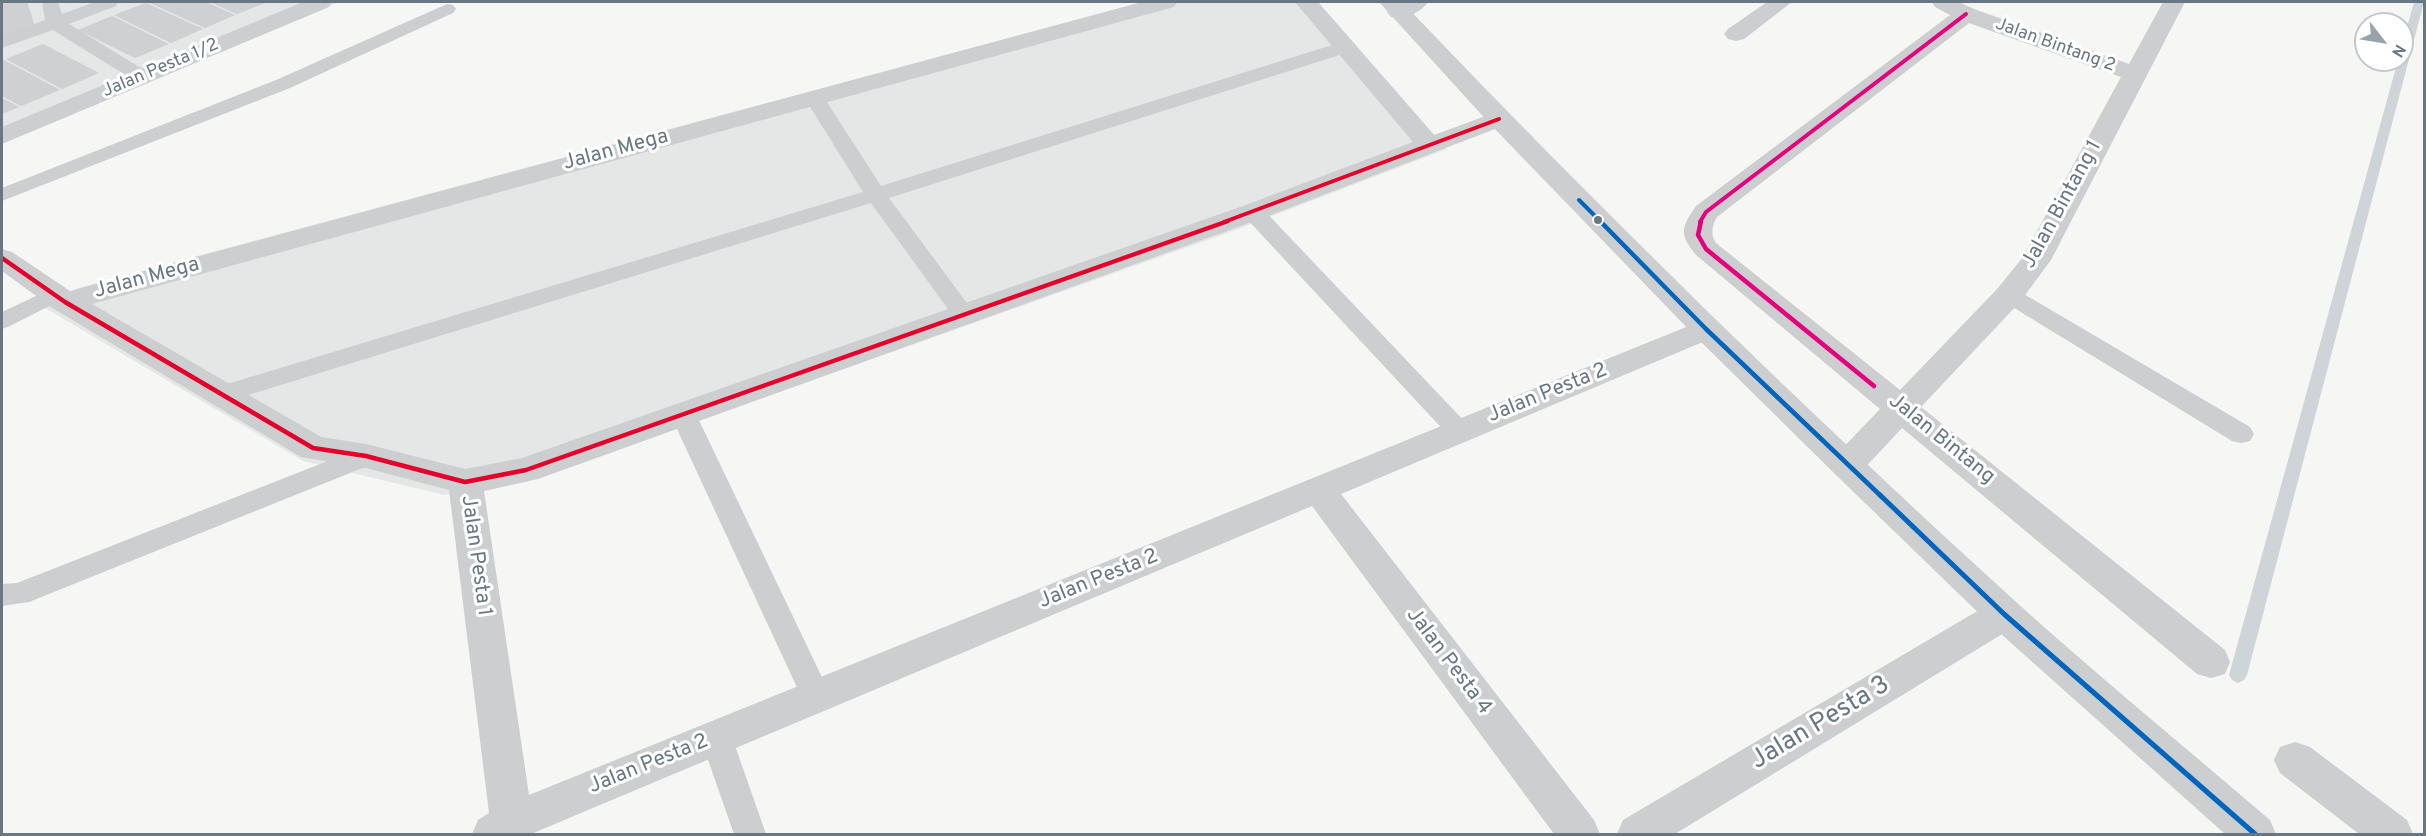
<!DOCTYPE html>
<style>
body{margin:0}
#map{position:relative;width:2426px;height:836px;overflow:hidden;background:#f6f6f5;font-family:Overpass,sans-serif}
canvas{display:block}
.frame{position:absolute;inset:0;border:3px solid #677784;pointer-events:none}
.north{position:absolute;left:2354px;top:12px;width:60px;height:60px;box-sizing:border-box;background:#fff;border:2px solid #c2c9ce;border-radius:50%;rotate:121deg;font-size:16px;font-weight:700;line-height:24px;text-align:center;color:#677784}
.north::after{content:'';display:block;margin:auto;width:21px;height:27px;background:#99a3ac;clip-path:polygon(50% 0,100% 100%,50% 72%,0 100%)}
</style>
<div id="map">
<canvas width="2426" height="836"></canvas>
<div class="frame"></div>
<div class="north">N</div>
</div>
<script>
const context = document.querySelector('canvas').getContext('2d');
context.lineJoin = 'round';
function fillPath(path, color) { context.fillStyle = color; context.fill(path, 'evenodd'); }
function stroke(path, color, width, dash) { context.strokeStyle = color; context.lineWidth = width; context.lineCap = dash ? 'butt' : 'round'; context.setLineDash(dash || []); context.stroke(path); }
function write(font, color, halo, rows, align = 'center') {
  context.font = font + ' Overpass,sans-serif'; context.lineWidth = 6; context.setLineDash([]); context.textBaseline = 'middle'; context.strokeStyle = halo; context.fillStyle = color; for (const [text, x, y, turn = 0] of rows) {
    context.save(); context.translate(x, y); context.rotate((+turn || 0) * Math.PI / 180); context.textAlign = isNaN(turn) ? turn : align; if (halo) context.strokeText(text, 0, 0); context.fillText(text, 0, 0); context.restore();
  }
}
fillPath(new Path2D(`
 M2 2H339L2 143Z
 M1143 2H1318L1447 149 1236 230 526 482 444 495 303 461 42 306 78 288Z`), '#e5e6e6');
fillPath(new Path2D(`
 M2414 2H2424L2247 675 2244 680 2238 683 2232 680 2229 675 2398 60H2402V45Z`), '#ced4d8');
const building = new Path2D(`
 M2 2H28L36 27 2 40Z
 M146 2H208L237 15 205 29Z
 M146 2 205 29 171 44 112 15Z
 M208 2H270L237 15Z
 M112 15 171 44 135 59 76 30Z
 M43 43 101 73 62 90 4 59Z
 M2 59H4L62 90 21 107 2 97Z
 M2 97 21 107 2 115Z`);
fillPath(building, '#ced0d1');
stroke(building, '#e6e6e5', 1.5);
fillPath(new Path2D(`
 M42 2H58L62 14 95 2H118L116 6 69 24 149 73 152 77 149 81H135L53 30 2 48V37L45 20Z
 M447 4 453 5 456 9 453 13 290 88 2 201V188L276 80Z
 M1345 41 1352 43 1354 47 1352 51 889 198 972 310 976 315 972 320 964 323 956 320 871 203 232 400 223 403 214 400 210 394 214 388 863 192 804 97 807 93H821L881 186Z
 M1253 206 1261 207 1468 425 1472 431 1468 437 1459 440 1450 437 1245 217 1242 212 1245 207Z
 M55 287 63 289 67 294 63 299 10 326 2 329V312Z
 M2009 288 2017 290 2250 427 2254 434 2250 441 2241 443 2232 441 2001 300 1997 295 2001 290Z
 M683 405 692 408 696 414 831 696 827 705 816 709 805 705 801 696 670 414 674 408Z
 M366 446 375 449 379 456 375 463 29 602 2 606V584L17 583Z
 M716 723 727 727 732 737 766 834H734L700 737 705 727Z`), '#cccecf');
fillPath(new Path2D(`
 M303 2H332L329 7 2 144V127Z
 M1142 2H1177L1174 7 92 304 321 437 366 444 465 469 522 458 1243 206 1413 142 1295 2H1318L1434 135 1499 111 1508 114 1512 119 1508 124 1263 218 538 479 484 491 529 795 1706 319 1717 322 1721 329 1717 336 1341 494 1594 820 1600 834H1554L1312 506 531 834H472L478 820 489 813 449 490 366 468 301 457 54 309 2 271V249L12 252 70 291Z
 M1401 2H1428C1421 13 1404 20 1391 17L1387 12 1391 7Z
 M1767 2H1792L1744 39 1736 41 1728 39 1724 34 1728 29Z
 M1932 2H1959L1974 9 2129 64 2163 2H2185L2051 260 2020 302 1921 407 2225 650 2230 662 2225 674 2211 678 2197 674 1902 428 1859 474 1847 477 1835 474 1830 465 1835 456 1880 409 1696 255C1679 234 1681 228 1696 206L1950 15 1935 7ZM1969 23 2121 77 2023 257 1998 288 1900 390 1716 243C1710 234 1712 226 1717 217Z
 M2004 599 2017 603 2023 614 2017 625 1675 834H1617L1623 820 1991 603Z
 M2295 742 2310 747 2407 820 2413 834H2359L2280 773 2274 760 2280 747Z`), '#cccecf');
fillPath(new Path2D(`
 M1379 2H1402C1599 209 1804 409 2015 601 2098 676 2185 747 2270 820L2276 834H2225L1991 625 1835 474 1695 336 1490 124Z`), '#cccecf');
stroke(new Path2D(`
 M1579 200 1601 222`), '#0065bd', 4);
stroke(new Path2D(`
 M1600 221 1706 329 1882 497`), '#0065bd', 4.5);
stroke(new Path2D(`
 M1880 495 2004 614 2255 834`), '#0065bd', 5);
stroke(new Path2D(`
 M1224 222 1499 119`), '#e4002b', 4);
stroke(new Path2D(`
 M2 258 65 302 313 448 366 456 465 482 526 470 1228 221`), '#e4002b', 4.5);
stroke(new Path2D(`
 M1700 222 1706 212 1966 14`), '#e5007d', 4);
stroke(new Path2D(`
 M1701 221 1698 235 1706 249 1874 386`), '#e5007d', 4.5);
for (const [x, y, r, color] of [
 [1598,220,5,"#677784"]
]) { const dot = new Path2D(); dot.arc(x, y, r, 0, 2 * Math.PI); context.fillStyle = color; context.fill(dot); stroke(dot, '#fff', 2); }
write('18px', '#677784', '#fff', [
 ["Jalan Bintang 2",2055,46,20],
 ["Jalan Pesta 1/2",161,69,-23]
]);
write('21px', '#677784', '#fff', [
 ["Jalan Mega",616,151,-15],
 ["Jalan Bintang 1",2063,205,-61],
 ["Jalan Mega",147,279,-15],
 ["Jalan Pesta 2",1548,394,-22],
 ["Jalan Bintang",1941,440,39],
 ["Jalan Pesta 1",475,556,82],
 ["Jalan Pesta 2",1099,580,-22],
 ["Jalan Pesta 4",1448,662,53],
 ["Jalan Pesta 2",649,765,-22]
]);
write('26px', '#677784', '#fff', [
 ["Jalan Pesta 3",1821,724,-31]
]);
</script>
